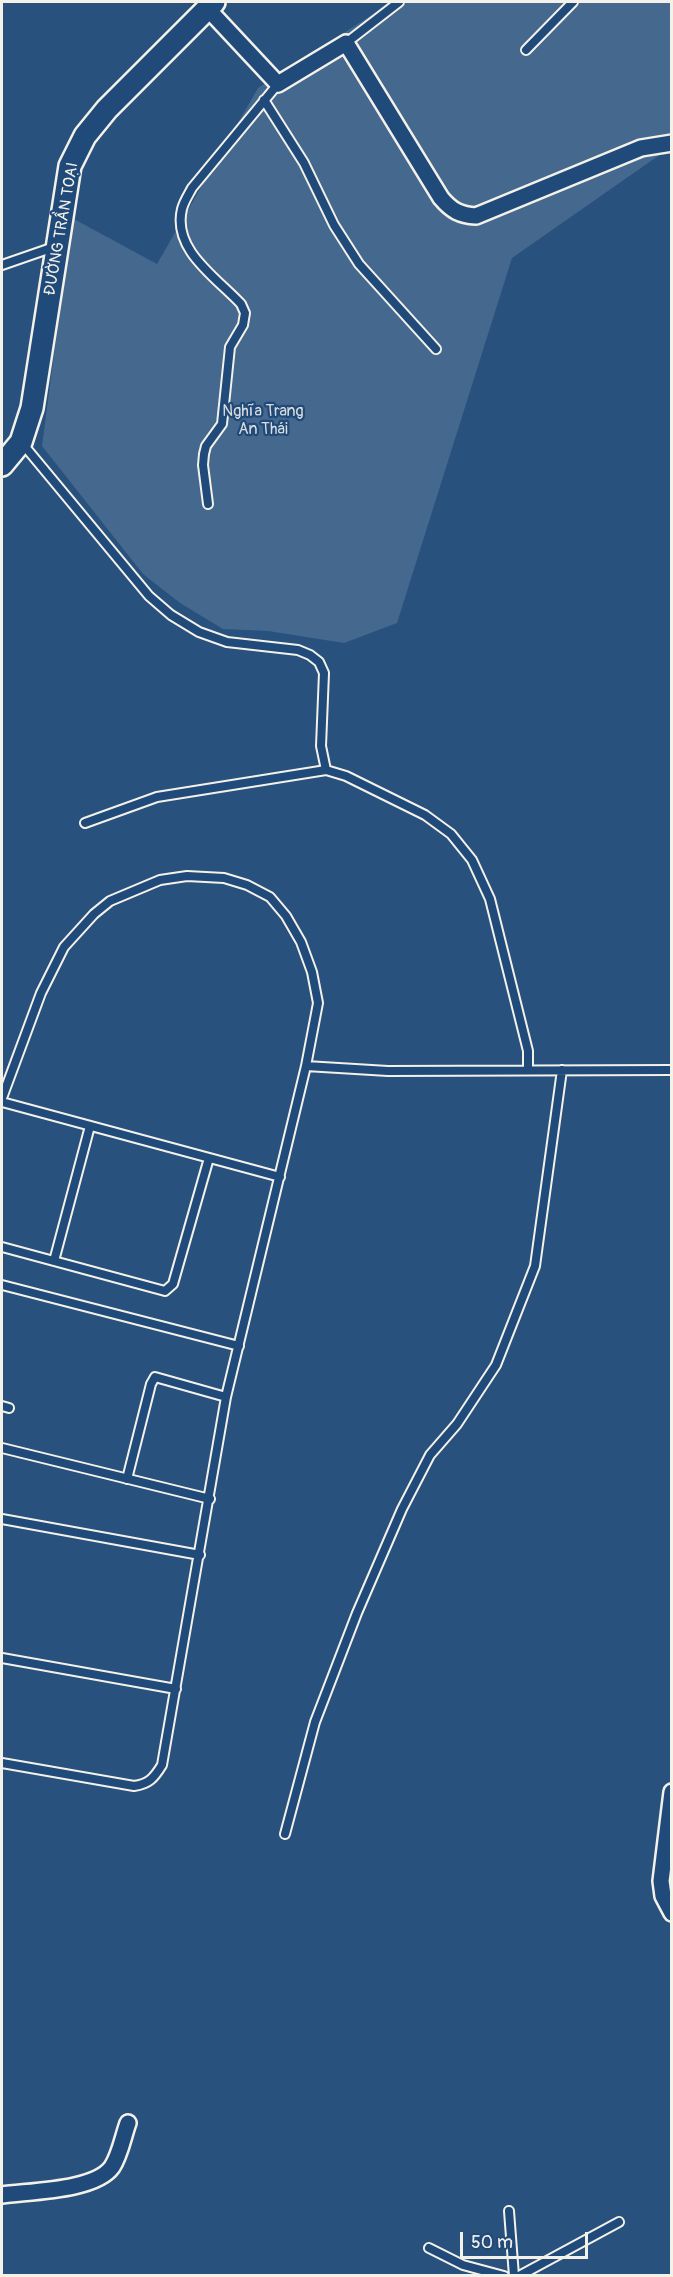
<!DOCTYPE html>
<meta charset="utf-8">
<style>
body{margin:0}
#map{position:relative;width:673px;height:2277px;overflow:hidden;background:#28517e;font-family:Pangolin,sans-serif}
canvas{display:block}
.frame{position:absolute;inset:0;border:3px solid #f4f1e8;pointer-events:none}
.scale{position:absolute;left:460px;top:2232px;width:128px;height:27px;box-sizing:border-box;border:3px solid #f4f1e8;border-top:0;padding-left:8px;font-size:18px;line-height:21px;white-space:nowrap;color:#f4f1e8;-webkit-text-stroke:4px #1f4a7a;paint-order:stroke}
</style>
<div id="map">
<canvas width="673" height="2277"></canvas>
<div class="frame"></div>
<div class="scale">50 m</div>
</div>
<script>
const context = document.querySelector('canvas').getContext('2d');
context.lineJoin = 'round';
function fillPath(path, color) { context.fillStyle = color; context.fill(path, 'evenodd'); }
function stroke(path, color, width, dash) { context.strokeStyle = color; context.lineWidth = width; context.lineCap = dash ? 'butt' : 'round'; context.setLineDash(dash || []); context.stroke(path); }
function write(font, color, halo, rows, align = 'center') {
  context.font = font + ' Pangolin,sans-serif'; context.lineWidth = 4.5; context.setLineDash([]); context.textBaseline = 'middle'; context.strokeStyle = halo; context.fillStyle = color; for (const [text, x, y, turn = 0] of rows) {
    context.save(); context.translate(x, y); context.rotate((+turn || 0) * Math.PI / 180); context.textAlign = isNaN(turn) ? turn : align; if (halo) context.strokeText(text, 0, 0); context.fillText(text, 0, 0); context.restore();
  }
}
fillPath(new Path2D(`
 M392 2H671V147L512 258 397 623 344 643 268 631 223 629 180 603 143 574 42 446 72 218 157 264 258 88Z`), '#45688e');
const lane = new Path2D(`
 M346 43 399 2
 M526 50 573 2
 M264 100 304 163 334 225 359 264 436 349
 M2 265 54 247
 M22 443 149 596 171 615 199 632 227 642 298 650 310 655 319 662 324 673 321 746 326 770 346 776 425 815 451 834 472 860 490 899 528 1051V1070
 M208 504 203 465 204 454 206 446 222 424 230 347 243 325 245 313 241 304C217 278 172 250 182 209 184 201 189 194 192 188L278 84
 M85 823 157 797 326 770
 M2 1098 41 993 64 947 94 914 110 901 160 880 187 876 224 878 247 885 270 897 286 916 301 942 312 972 318 1003 306 1066
 M2 1102 280 1177
 M2 1247 165 1291 173 1284 209 1158
 M54 1261 90 1126
 M2 1285 239 1346
 M2 1406 9 1408
 M2 1448 210 1499
 M127 1479 151 1384 155 1377 226 1397
 M2 1519 200 1555
 M2 1658 176 1689
 M2 1763 134 1786C149 1784 154 1778 162 1765L226 1397 306 1066 388 1071 672 1070
 M285 1834 315 1722 357 1613 402 1509 430 1455 457 1424 496 1365 535 1266 562 1070
 M509 2211 514 2276
 M429 2248 463 2265 504 2276
 M519 2276 619 2222`);
const street = new Path2D(`
 M207 8 278 84 346 43 441 198C452 211 460 215 476 216L641 148 672 143
 M672 1792 661 1881 663 1896 672 1913
 M2 2195C29 2191 95 2191 112 2167 120 2155 123 2137 128 2123`);
const secondary = new Path2D(`
 M2 465 21 442 32 408 70 166 85 136 107 109 214 2`);
stroke(lane, '#f4f1e8', 12);
stroke(street, '#f4f1e8', 20);
stroke(secondary, '#f4f1e8', 26);
stroke(lane, '#1f4a7a', 8);
stroke(street, '#1f4a7a', 15);
stroke(secondary, '#1f4a7a', 21);
write('16px', '#f4f1e8', '#1f4a7a', [
 ["ĐƯỜNG TRẦN TOẠI",62,229,-80]
]);
write('16px', '#dadcda', '#1f4a7a', [
 ["Nghĩa Trang",263,412],
 ["An Thái",263,430]
]);
</script>
